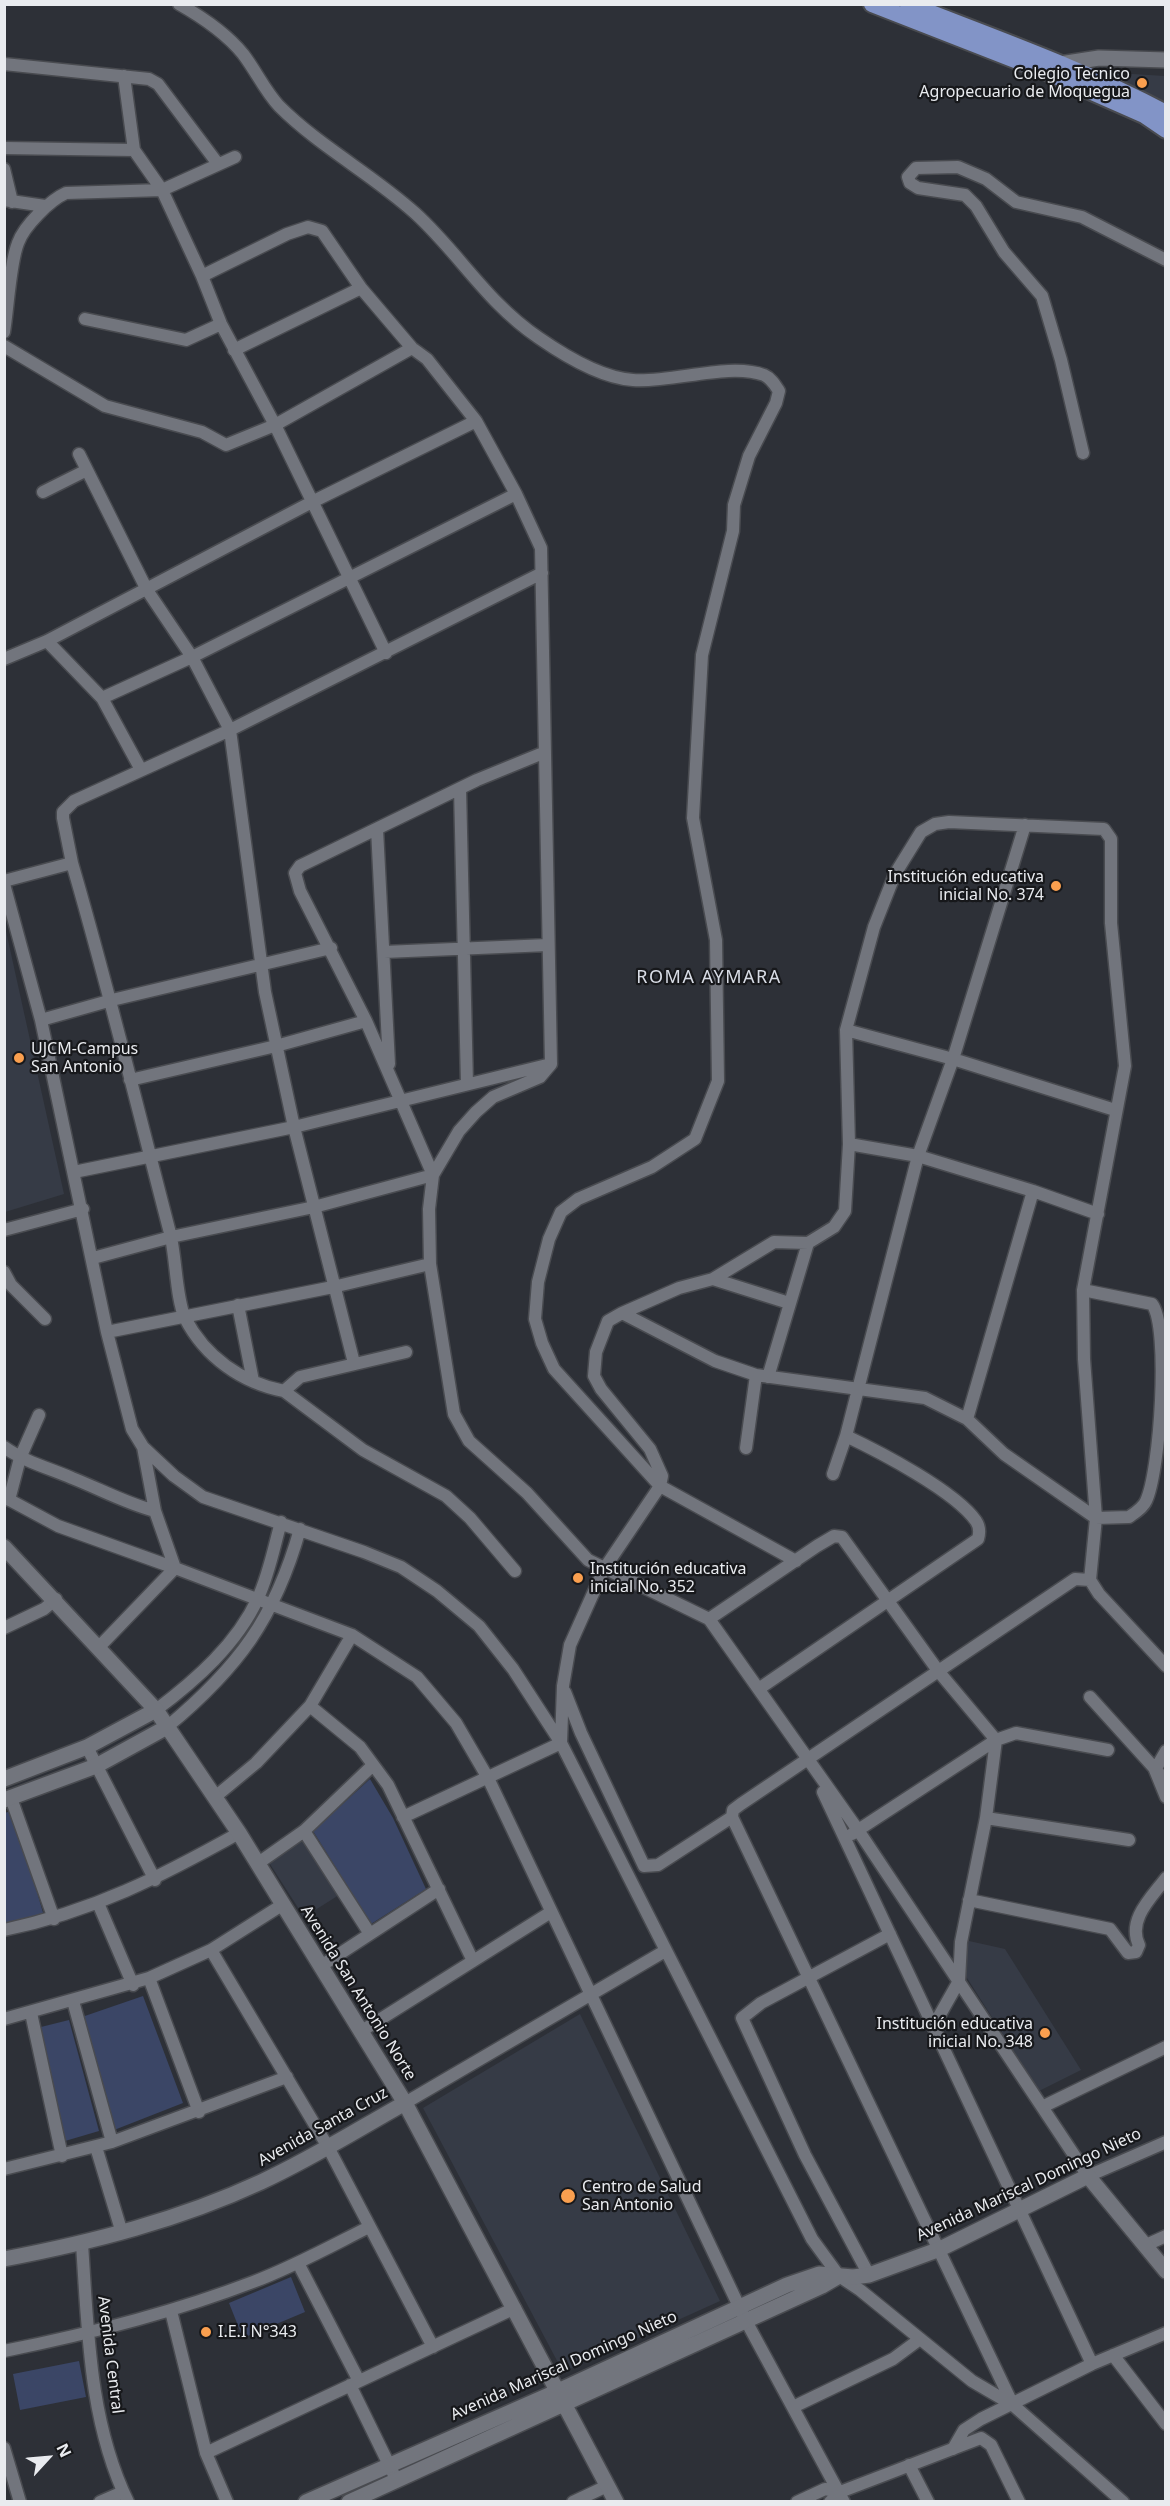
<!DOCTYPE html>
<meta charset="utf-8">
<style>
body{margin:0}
#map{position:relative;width:1170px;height:2506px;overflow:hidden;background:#2d3037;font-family:"Noto Sans",sans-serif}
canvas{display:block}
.frame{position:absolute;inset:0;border:6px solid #e9ebef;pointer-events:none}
.north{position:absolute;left:18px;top:2428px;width:60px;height:60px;-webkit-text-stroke:4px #17181b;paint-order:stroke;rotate:64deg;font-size:16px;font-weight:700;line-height:24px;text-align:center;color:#e9ebef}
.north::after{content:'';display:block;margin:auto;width:21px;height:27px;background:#e9ebef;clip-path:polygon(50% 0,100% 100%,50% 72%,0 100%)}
</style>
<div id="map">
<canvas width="1170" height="2506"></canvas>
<div class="frame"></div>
<div class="north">N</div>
</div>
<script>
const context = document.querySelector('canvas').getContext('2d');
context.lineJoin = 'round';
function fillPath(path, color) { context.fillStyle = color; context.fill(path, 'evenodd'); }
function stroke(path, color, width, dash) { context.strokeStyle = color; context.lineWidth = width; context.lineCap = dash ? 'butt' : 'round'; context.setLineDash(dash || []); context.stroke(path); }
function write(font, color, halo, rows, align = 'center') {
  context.font = font + ' "Noto Sans",sans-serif'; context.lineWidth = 4.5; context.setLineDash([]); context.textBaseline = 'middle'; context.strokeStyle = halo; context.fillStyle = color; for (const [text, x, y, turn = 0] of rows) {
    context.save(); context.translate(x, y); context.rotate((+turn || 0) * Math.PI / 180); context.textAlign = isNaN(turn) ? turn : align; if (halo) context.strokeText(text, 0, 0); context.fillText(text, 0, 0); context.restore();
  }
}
fillPath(new Path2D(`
 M1100 72 1165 76V107L1099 75Z
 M4 922 64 1194 5 1212H4Z
 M302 1838 339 1895 304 1917 268 1861Z
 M969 1941 1005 1949 1081 2070 1039 2091 960 1967Z
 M580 2014 720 2301 563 2372 423 2108Z`), '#363b46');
fillPath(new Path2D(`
 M370 1779 393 1818 426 1889 371 1924 313 1831Z
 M13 1810 44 1916 5 1926V1813Z
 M143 1996 183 2103 109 2132 79 2018Z
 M69 2020 99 2131 65 2141 37 2028Z
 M291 2277 305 2312 243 2338 229 2303Z
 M79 2361 86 2397 20 2410 13 2374Z`), '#3b4666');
const minor = new Path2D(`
 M179 4C202 17 226 33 243 54 256 71 265 91 279 106 320 147 372 174 415 213 460 254 486 302 539 338 565 356 601 378 633 380 672 383 729 362 764 375 771 378 775 385 779 391L776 403 749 456 734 505 733 531 702 655 693 818 716 940 718 1081 695 1139 652 1167 578 1199 561 1212 549 1239 538 1282 535 1319 542 1343 554 1369 660 1486 796 1561
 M4 64 149 79 158 84 218 164
 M124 76 134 150 162 190 202 276 221 324 275 425 386 653
 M4 148 134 150
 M4 169 12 202
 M4 200 45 206
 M202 276 287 234 308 227 322 231 361 288 412 348 427 359 476 421 516 494 541 548 551 1064 540 1077 493 1097 476 1112 459 1131 433 1175 429 1209 430 1264 454 1414 469 1441 527 1493 588 1560 709 1619 858 1830 1088 2176 1166 2142
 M85 319 186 340 221 324
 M4 332C8 308 10 263 18 243 24 226 50 200 66 193L162 190 235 157
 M4 346 105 406 202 432 226 445 275 425 412 348
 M234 350 361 288
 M1083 453 1061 360 1042 296 1004 252 976 206 965 195 918 188 910 183 908 177 916 168 958 167 986 179 1016 202 1082 217 1166 260
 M79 454 147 590 192 657 230 730 265 992 294 1127 354 1363
 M43 492 87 470
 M47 641 102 698 140 768
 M4 659 47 641 312 502 476 421
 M102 698 192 657 516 494
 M460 789 467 1084
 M377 829 389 1064
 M72 863 63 818V812L74 801 230 730 542 573
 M4 881 72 863C108 986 138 1110 170 1233 176 1256 176 1299 185 1318 205 1357 242 1383 284 1391L300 1377 406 1352
 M4 884 41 1020 107 1332 132 1429 143 1447 174 1476 203 1497 364 1552 401 1567 437 1591 479 1626 513 1669 561 1743 812 2239 839 2276 860 2290 972 2381 1013 2405 1123 2502
 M384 952 548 945
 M41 1020 112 1000 331 948
 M846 1030 953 1059 1115 1110
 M130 1080 276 1046 366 1021
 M74 1172 294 1127 551 1064
 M433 1175 366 1021 300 891 295 873 300 866 477 780 543 753
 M1033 1191 1098 1214
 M4 1230 83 1209
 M93 1258 171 1237 314 1207 433 1175
 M4 1272 11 1285 45 1319
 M713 1279 789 1303
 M1083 1290 1152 1304C1170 1327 1160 1472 1146 1501 1143 1508 1135 1513 1129 1517L1096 1518 1004 1454 967 1419 925 1398 756 1375 715 1361 622 1313 679 1288 713 1279 774 1242 808 1243 834 1227 845 1211 849 1144 846 1030 874 927 895 874 921 832 935 824 949 822 1104 829 1111 839V923L1125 1066 1083 1290 1084 1359 1096 1518 1090 1580 1099 1594 1166 1666
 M238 1305 253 1381
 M107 1332 333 1287 430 1264
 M768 1377 808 1243
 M284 1391 363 1450 446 1496 470 1518 515 1571
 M967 1419 1033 1191 918 1156 953 1059 1025 825
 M4 1447C25 1462 49 1468 72 1478 100 1489 125 1503 155 1511
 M746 1448 756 1375
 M833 1474 846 1436
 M4 1497 58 1526 175 1568 155 1511 143 1447
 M9 1500 20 1458 39 1415
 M709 1619 817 1546 834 1536 842 1537 939 1672 996 1740 986 1818 961 1942 959 1981 933 2027
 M4 1628 44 1609 56 1599
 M99 1647 175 1568 352 1635 417 1677 456 1723 488 1778 745 2319 844 2502
 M760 1688 978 1539C980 1532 980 1527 976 1521 955 1491 880 1452 846 1436L918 1156 849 1144
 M565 1692 581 1733 644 1866 658 1865 732 1817
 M1090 1697 1166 1781
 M310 1706 360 1747 388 1785 473 1961
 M156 1710C196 1680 237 1644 258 1598 269 1574 274 1547 281 1522
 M167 1727C238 1668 275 1618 300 1529
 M87 1747 155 1880
 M1166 1751 1155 1770 1166 1797
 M823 1792 1092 2364
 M215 1797 256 1763 310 1706 352 1635
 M11 1798 54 1919
 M403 1817 561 1743 563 1686 570 1645 604 1569 660 1486 662 1476 650 1449 601 1389 594 1376 596 1352 608 1321 622 1313
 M986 1818 1129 1840
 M304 1831 370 1934
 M852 1834 996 1740 1016 1733 1108 1750
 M257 1864 304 1831 373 1765
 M969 1900 1110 1929 1128 1953 1136 1952 1139 1945C1127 1920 1151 1898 1166 1878
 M98 1903 133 1985
 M4 1930C94 1911 160 1877 239 1833
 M211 1950 328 2147 433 2347
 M321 1966 439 1889
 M149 1978 199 2112
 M73 2001 112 2142
 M31 2013 62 2156
 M4 2019 149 1978 211 1950 282 1905
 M360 2032 551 1912
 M405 2103 665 1951
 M1042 2107 1166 2047
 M96 2147 122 2233
 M4 2169 112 2142 287 2077
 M82 2244C88 2331 89 2422 128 2502
 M1146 2245 1166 2236
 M298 2263 359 2381
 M869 2275 805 2155 742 2018 761 2003 890 1934
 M171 2311 206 2453 227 2502
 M4 2351C89 2334 172 2313 253 2282 293 2267 331 2246 369 2227
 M1113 2355 1166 2424
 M350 2385 397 2481
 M1013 2405 732 1817 733 1810 741 1804 1075 1579 1090 1580
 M793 2407 893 2359 920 2339
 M4 2448 20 2502
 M953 2449 964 2430 981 2419 1092 2364 1166 2333
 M206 2453 515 2308
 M909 2465 928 2502
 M100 2502 123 2492
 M573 2502 607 2486
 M797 2502 825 2489 840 2492
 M830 2502 840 2492 981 2438 991 2445 1019 2502`);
const tertiary = new Path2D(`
 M1060 64 1099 58 1166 60
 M4 1547 156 1710 239 1833 405 2103 616 2502
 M4 1779 87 1747 156 1710
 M4 1800 96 1766 167 1727
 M4 2259C93 2242 179 2220 261 2182 311 2159 357 2130 405 2103
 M306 2502 558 2391 787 2285 819 2274 853 2277 869 2275 940 2249 1088 2176 1166 2271
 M349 2502 822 2286 839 2276`);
const primary = new Path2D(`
 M872 4 1051 74 1144 115 1166 130
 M908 4C995 38 1083 69 1166 113`);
stroke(minor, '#494b50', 15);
stroke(tertiary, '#494b50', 18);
stroke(primary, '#494b50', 20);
stroke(minor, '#72757d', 12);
stroke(tertiary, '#72757d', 15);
stroke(primary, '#8294c7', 16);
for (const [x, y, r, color] of [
 [1142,83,6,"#fa9f4f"],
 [1056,886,6,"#fa9f4f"],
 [19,1058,6,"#fa9f4f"],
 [578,1578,6,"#fa9f4f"],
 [1045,2033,6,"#fa9f4f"],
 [568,2196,8,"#fa9f4f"],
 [206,2332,6,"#fa9f4f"]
]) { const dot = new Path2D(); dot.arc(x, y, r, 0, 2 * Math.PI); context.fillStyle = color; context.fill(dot); stroke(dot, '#17181b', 2); }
write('16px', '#e9ebef', '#17181b', [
 ["Colegio Tecnico",1130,74,"right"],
 ["Agropecuario de Moquegua",1130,92,"right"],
 ["Institución educativa",1044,877,"right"],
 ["inicial No. 374",1044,895,"right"],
 ["UJCM-Campus",31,1049],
 ["San Antonio",31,1067],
 ["Institución educativa",590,1569],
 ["inicial No. 352",590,1587],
 ["Institución educativa",1033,2024,"right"],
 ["inicial No. 348",1033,2042,"right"],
 ["Centro de Salud",582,2187],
 ["San Antonio",582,2205],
 ["I.E.I N°343",218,2332]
], 'left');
write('16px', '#e9ebef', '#17181b', [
 ["Avenida San Antonio Norte",358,1993,58],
 ["Avenida Santa Cruz",323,2127,-29],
 ["Avenida Mariscal Domingo Nieto",1029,2185,-25],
 ["Avenida Central",110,2355,83],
 ["Avenida Mariscal Domingo Nieto",564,2366,-24]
]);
context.letterSpacing = '1.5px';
write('18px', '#d8dce5', '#17181b', [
 ["ROMA AYMARA",709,978]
]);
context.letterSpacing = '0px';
</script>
